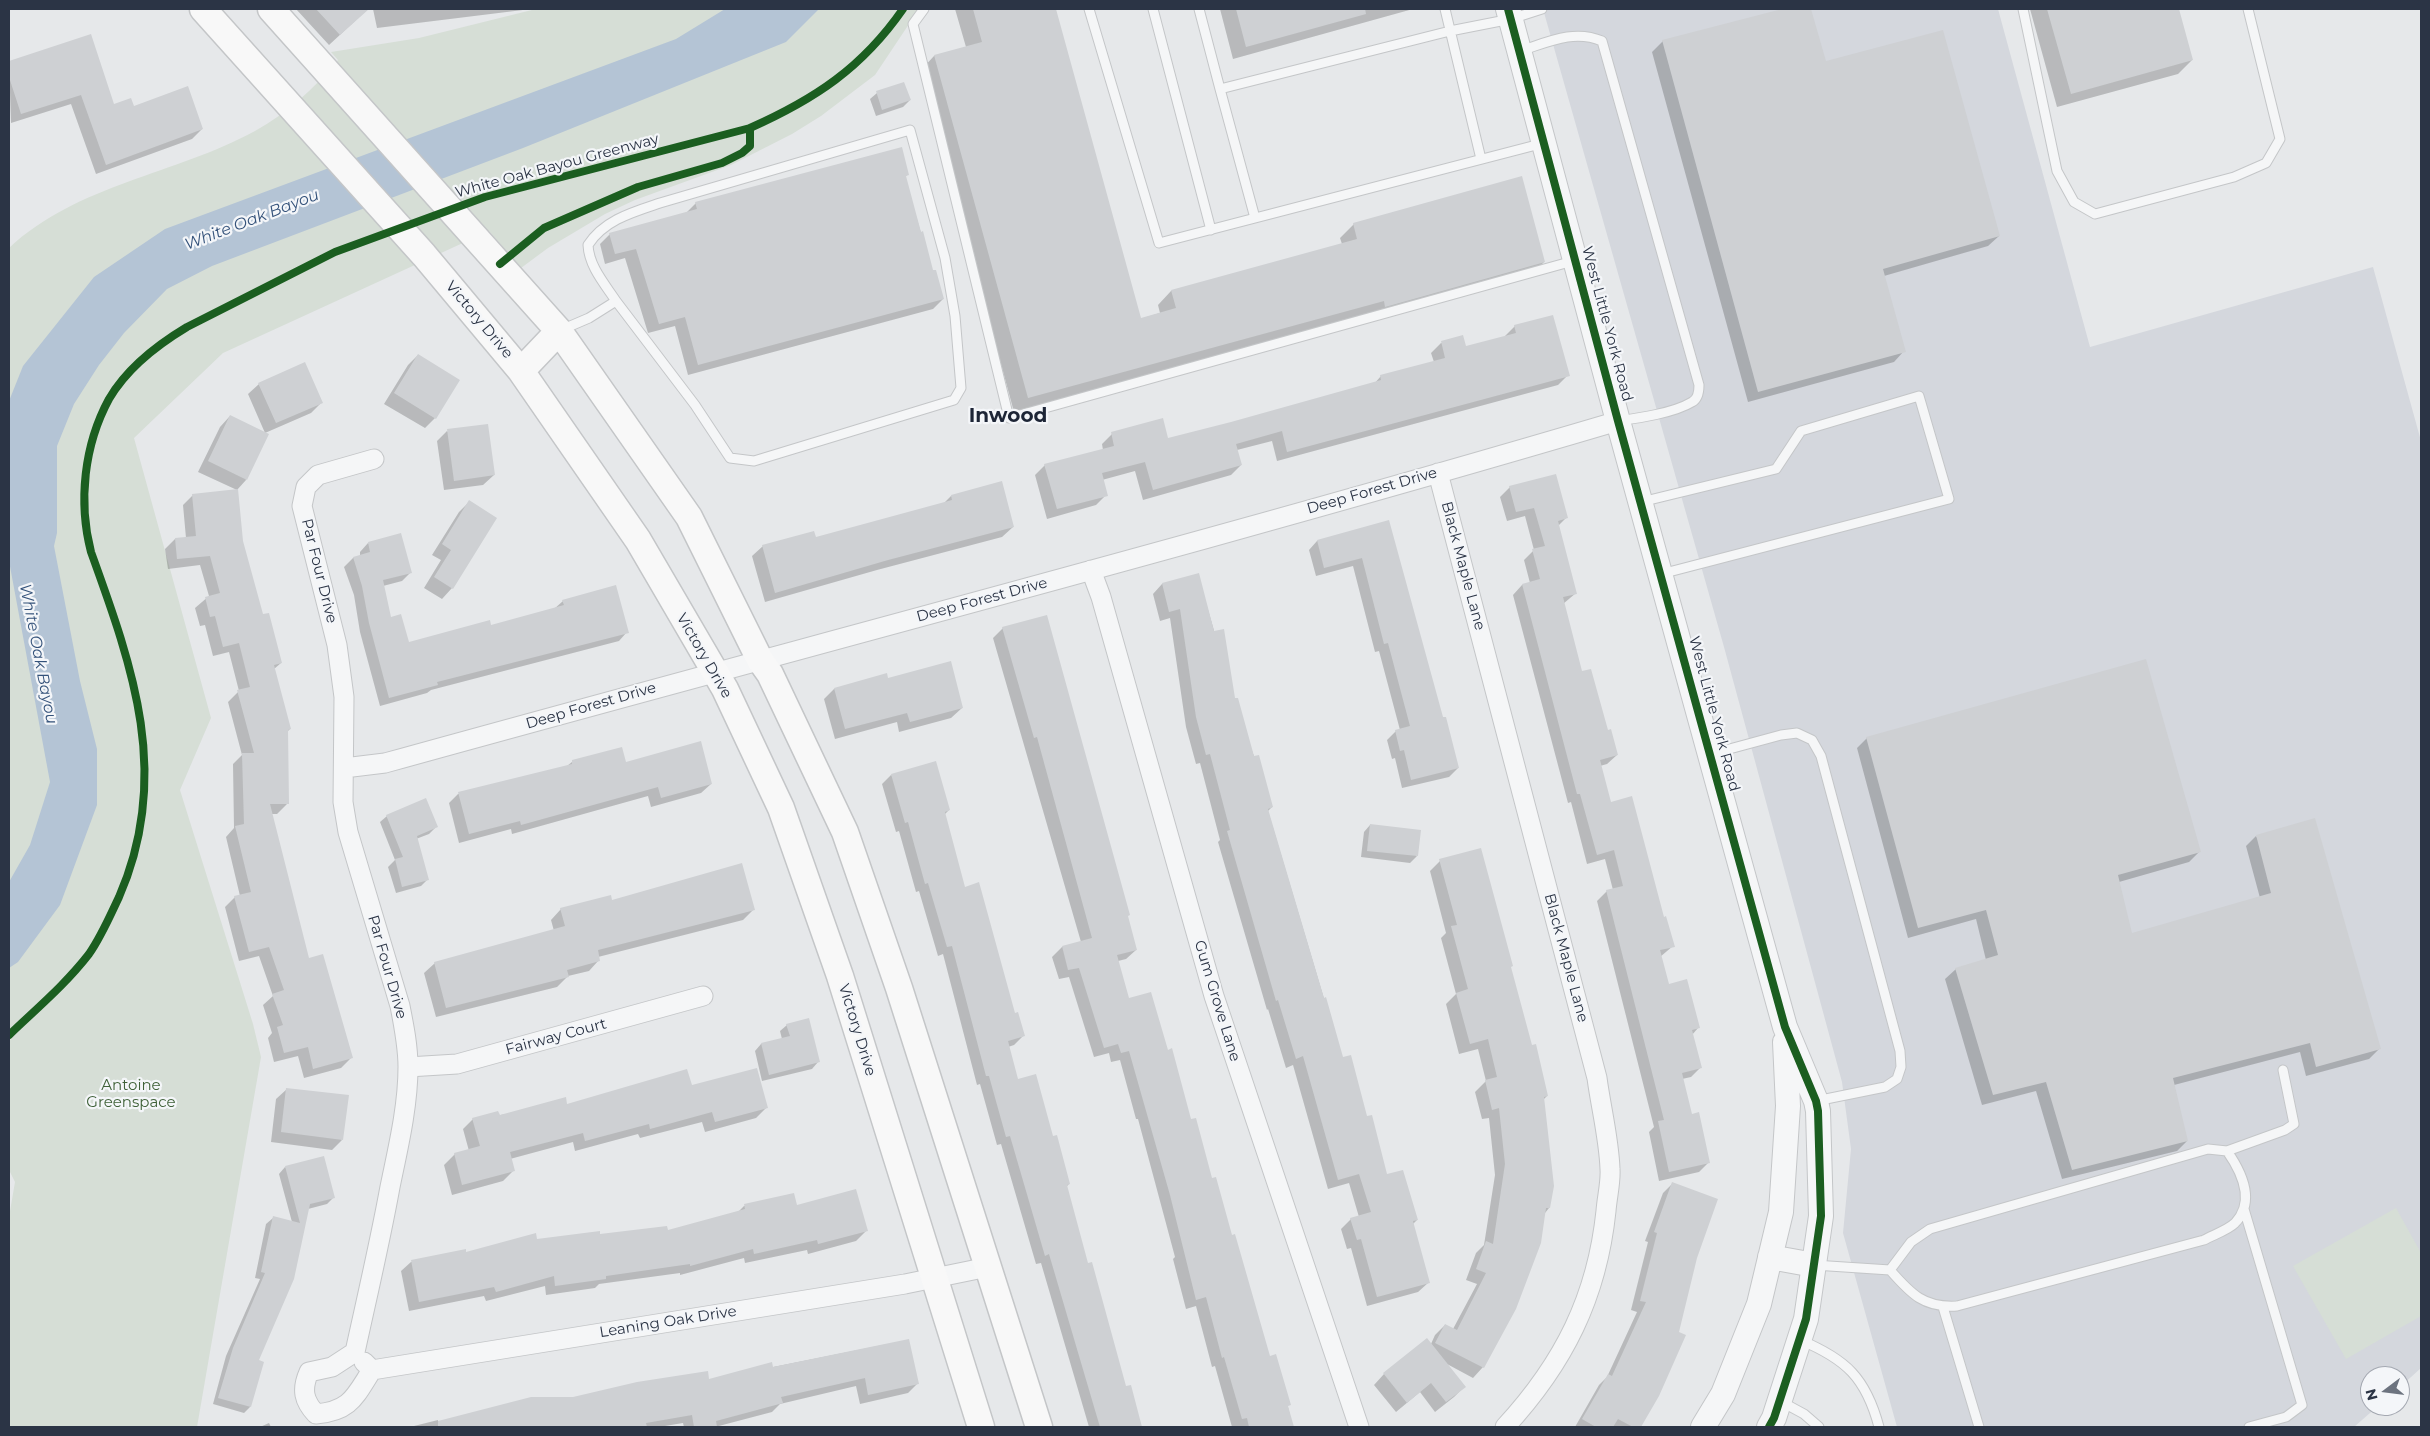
<!DOCTYPE html>
<style>
body{margin:0}
#map{position:relative;width:2430px;height:1436px;overflow:hidden;background:#e6e8ea;font-family:Montserrat,sans-serif}
canvas{display:block}
.frame{position:absolute;inset:0;border:10px solid #2b3445;pointer-events:none}
.north{position:absolute;left:2360px;top:1366px;width:50px;height:50px;box-sizing:border-box;background:#f4f6f9;border:1px solid #a4a8b1;border-radius:50%;rotate:255deg;font-size:14px;font-weight:700;line-height:20px;text-align:center;color:#2b3445}
.north::after{content:'';display:block;margin:auto;width:18px;height:22px;background:#6c737f;clip-path:polygon(50% 0,100% 100%,50% 72%,0 100%)}
</style>
<div id="map">
<canvas width="2430" height="1436"></canvas>
<div class="frame"></div>
<div class="north">N</div>
</div>
<script>
const context = document.querySelector('canvas').getContext('2d');
context.lineJoin = 'round';
function fillPath(path, color) { context.fillStyle = color; context.fill(path, 'evenodd'); }
function stroke(path, color, width, dash) { context.strokeStyle = color; context.lineWidth = width; context.lineCap = dash ? 'butt' : 'round'; context.setLineDash(dash || []); context.stroke(path); }
function write(font, color, halo, rows, align = 'center') {
  context.font = font + ' Montserrat,sans-serif'; context.lineWidth = 4.5; context.setLineDash([]); context.textBaseline = 'middle'; context.strokeStyle = halo; context.fillStyle = color; for (const [text, x, y, turn = 0] of rows) {
    context.save(); context.translate(x, y); context.rotate((+turn || 0) * Math.PI / 180); context.textAlign = isNaN(turn) ? turn : align; if (halo) context.strokeText(text, 0, 0); context.fillText(text, 0, 0); context.restore();
  }
}
fillPath(new Path2D(`
 M1543 9H1998L2090 347 2373 267 2421 441V1368L2400 1387V1376H2370V1406H2378L2354 1427H1897L1843 1233 1851 1149 1842 1082 1724 647Z`), '#d4d7dd');
fillPath(new Path2D(`
 M536 9H919L875 75 821 116 792 134 731 165 635 200 605 214 548 248 521 268 489 231 223 353 134 438 211 718 180 790 253 1024 261 1057 197 1427H9V1217L15 1182 9 1170V248C78 184 174 175 255 131 287 113 314 89 338 60L331 52 419 38Z
 M2396 1208 2421 1253V1316L2346 1359 2293 1266Z`), '#d6ded6');
fillPath(new Path2D(`
 M725 9H819L786 42 523 148 212 266 167 289 124 333 99 365 74 404 57 446V533L54 546 80 681 97 749V805L60 905 18 962 9 968V882L30 845 50 782 9 561V401L23 366 94 277 165 229 676 39Z`), '#b4c4d5');
fillPath(new Path2D(`
 M296 9H368L329 45Z
 M373 9H531L377 28Z
 M955 9H1055L1140 319 1160 313 1158 305 1171 291 1342 244 1340 238 1354 224 1544 262 1530 276 1370 314 1014 412 921 70 934 56 966 47Z
 M1220 9H1413L1233 59Z
 M1787 9H1810L1825 62 1999 236 1988 246 1884 276 1904 351 1894 362 1748 402 1652 52 1663 41Z
 M2030 9H2178L2192 60 2178 74 2057 107Z
 M90 36 113 106 133 107 202 129 192 139 96 174 71 104 11 123 9 62Z
 M877 93 910 100 903 107 876 116 870 99Z
 M908 174 905 177 932 272 943 299 933 309 688 375 675 326 648 333 625 258 605 264 600 244 610 234 685 214 696 203Z
 M1515 326 1568 375 1558 385 1277 461 1272 441 1237 450 1241 465 1231 475 1143 500 1135 471 1102 480 1106 495 1096 505 1047 519 1035 475 1045 465 1103 450 1102 444 1112 434 1168 440 1374 384 1381 376 1434 362 1431 353 1441 343 1465 348 1504 337Z
 M418 355 435 418 425 428 384 404 408 365Z
 M259 384 321 403 311 413 265 433 248 394Z
 M230 416 246 480 237 490 198 472 220 427Z
 M447 431 494 475 483 485 444 490 437 441Z
 M1510 487 1566 518 1558 526 1576 593 1563 604 1581 673 1617 755 1607 764 1600 766 1610 804 1663 918 1673 946 1660 957 1668 985 1698 1028 1692 1035 1700 1068 1691 1077 1682 1079 1691 1115 1708 1163 1699 1172 1659 1181 1649 1132 1654 1127 1597 901 1607 891 1613 890 1605 859 1587 864 1571 802 1568 803 1513 595 1522 585 1530 583 1524 560 1534 550 1525 516 1507 521 1500 497Z
 M193 495 242 541 262 616 281 663 274 669 290 729 286 733 287 804 277 814H271L308 960 351 1058 341 1068 304 1078 298 1056 274 1062 268 1038 272 1033 263 1005 273 996 259 956 239 961 225 907 235 897 240 896 226 837 234 828 233 764 242 755 228 702 239 691 229 652 213 656 205 625 200 626 195 608 209 596 200 565 168 569 165 549 175 539 186 538 183 505Z
 M951 496 1013 527 1002 537 877 570 765 602 752 556 763 546 815 538 944 503Z
 M469 502 452 588 442 599 424 588 441 560 432 555 459 512Z
 M1388 522 1442 719 1458 768 1449 777 1402 788 1395 758 1392 759 1387 740 1396 731 1400 730 1379 651 1375 652 1353 566 1316 576 1309 550 1317 541Z
 M368 543 411 572 402 581 383 586 390 618 408 643 490 626 554 609 563 601 627 632 619 641 431 690 427 693 380 706 360 632 354 595 344 567 353 558 360 556V552Z
 M1198 575 1234 700 1272 807 1268 811 1342 1059 1367 1118 1387 1176 1417 1220 1413 1224 1428 1283 1418 1292 1367 1306 1351 1248 1347 1249 1341 1229 1351 1219 1359 1217 1349 1183 1328 1189 1293 1065 1286 1068 1268 1009 1267 1010 1218 842 1220 840 1200 763 1196 764 1186 727 1170 618 1160 621 1153 594 1162 584Z
 M1003 628 1127 917 1136 950 1126 959 1118 961 1128 1000 1167 1051 1231 1237 1269 1357 1275 1356 1293 1427H1232L1215 1366 1212 1367 1196 1306 1186 1309 1173 1259 1175 1257 1138 1119H1136L1120 1060 1111 1062 1109 1053 1094 1057 1069 977 1059 979 1052 957 1062 947 1081 942 993 638Z
 M887 680 962 708 951 718 899 732 897 722 835 739 824 699 834 689Z
 M1867 738 2199 852 2189 862 2119 882 2131 934 2260 898 2246 846 2256 836 2379 1049 2369 1059 2306 1076 2300 1052 2174 1085 2187 1141 2177 1151 2062 1179 2036 1091 1982 1105 1945 979 1956 969 1986 960 1976 919 1908 938 1857 748Z
 M572 762 625 763 711 784 701 793 651 807 648 796 512 834 511 829 459 843 449 803 458 794 567 766Z
 M891 775 949 810 944 815 964 888 1023 1036 1014 1045 1008 1047 1017 1081 1052 1138 1069 1184 1066 1187 1087 1265 1125 1388 1130 1386 1141 1427H1089L1041 1263 1036 1264 1001 1144 997 1145 980 1084 977 1085 943 954 938 956 919 891 916 892 899 831 896 832 882 784Z
 M387 816 436 827 429 834 416 839 427 880 421 886 396 893 388 867 395 860 380 822Z
 M1370 825 1417 856 1410 863 1361 857 1364 832Z
 M1440 861 1510 968 1531 1047 1547 1096 1543 1100 1549 1208 1545 1213 1483 1367 1473 1378 1447 1364 1464 1387 1454 1397 1435 1412 1420 1392 1396 1412 1374 1385 1384 1374 1431 1344 1435 1335 1445 1325 1453 1329 1477 1284 1466 1280 1476 1253 1484 1245 1495 1175 1489 1118 1482 1119 1475 1092 1486 1081 1478 1049 1459 1054 1446 1004 1456 994 1441 938 1446 933 1430 871Z
 M611 902 753 910 743 920 598 957 599 960 589 971 568 976 557 987 436 1017 424 973 435 963 554 931 551 920 561 909Z
 M787 1025 818 1062 812 1069 762 1081 755 1051 761 1044 782 1039 780 1031Z
 M691 1087 767 1107 756 1118 705 1132 702 1122 640 1138 638 1134 575 1151 573 1142 510 1159 513 1171 503 1181 452 1195 444 1165 455 1154 469 1151 463 1129 473 1119Z
 M287 1089 342 1140 332 1150 271 1142 276 1099Z
 M285 1167 334 1197 327 1204 308 1209 257 1361 250 1407 244 1413 213 1404 226 1356 260 1279 255 1278 266 1224 273 1218 292 1222 279 1174Z
 M1673 1183 1695 1257 1658 1395 1640 1427H1575L1599 1385 1607 1377 1637 1312 1631 1310 1648 1242 1645 1241 1663 1193Z
 M744 1206 796 1207 866 1231 856 1241 808 1254 807 1250 745 1263 744 1258 680 1275V1273L599 1284 595 1288 546 1295 545 1286 486 1301 484 1296 409 1311 401 1271 411 1262 536 1241 667 1232 737 1213Z
 M908 1340 917 1384 908 1393 860 1404 856 1386 780 1404 772 1412 715 1427H684L683 1423 659 1427H410L438 1420V1423L574 1398 708 1380Z
 M269 1423 271 1427H260Z`), '#0003');
fillPath(new Path2D(`
 M316 9H369L340 35Z
 M973 9H1056L1141 318 1176 308 1171 290 1357 239 1353 223 1522 176 1545 262 1385 307 1384 301 1028 398 934 55 982 42Z
 M1236 9H1365L1366 14 1246 47Z
 M1782 9H1811L1826 61 1943 30 2000 236 1883 269 1906 352 1758 392 1662 40Z
 M2047 9H2179L2193 60 2071 94Z
 M91 34 114 104 131 98 134 106 188 86 203 129 106 165 81 95 21 114 9 77V61Z
 M904 82 911 100 882 110 876 91Z
 M902 147 909 175 906 176 921 232 923 231 933 270H936L944 299 698 365 685 317 659 324 636 249 615 254 609 233 697 209 695 202Z
 M1553 315 1570 376 1287 452 1282 431 1236 444 1242 465 1153 490 1145 462 1102 473 1108 496 1057 509 1044 464 1114 446 1111 432 1163 418 1168 438 1231 422 1381 380 1380 375 1445 358 1441 341 1463 335 1466 346 1516 333 1514 325Z
 M418 354 460 380 436 419 394 393Z
 M305 362 323 403 276 423 258 383Z
 M230 415 269 434 247 480 208 461Z
 M488 424 495 475 454 481 447 429Z
 M1556 474 1568 518 1558 521 1577 594 1563 597 1582 671 1591 669 1608 730 1611 729 1618 755 1600 760 1611 802 1632 796 1664 917 1666 916 1675 947 1660 950 1669 984 1687 979 1700 1028 1692 1030 1702 1068 1682 1073 1692 1114 1699 1112 1710 1163 1669 1172 1658 1121 1664 1120 1606 890 1623 886 1614 850 1597 855 1580 794H1577L1522 584 1540 579 1532 549 1545 546 1534 508 1516 512 1509 486Z
 M1002 481 1014 527 888 560 775 593 762 545 814 531 816 537 952 500 951 495Z
 M238 489 243 541 263 614 269 613 282 663 274 665 291 729 288 730 289 804H270L309 958 323 954 353 1058 313 1069 308 1047 284 1053 277 1027 283 1025 272 994 284 990 269 947 249 952 234 896 251 892 235 826 244 824 242 753H254L237 690 250 687 239 643 223 647 215 616 210 617 205 597 220 593 210 556 177 559 175 538 196 536 192 494Z
 M469 500 497 518 453 589 434 577 451 550 442 544Z
 M1389 520 1443 717H1446L1459 768 1411 780 1404 750 1400 751 1395 730 1410 726 1388 643 1384 644 1362 558 1324 568 1317 540Z
 M401 533 412 573 383 580 391 617 401 614 409 642 490 620 491 625 564 605 562 600 616 585 629 633 437 682 438 685 389 698 369 623 362 586 353 557 370 552 368 542Z
 M1199 573 1214 631 1224 629 1235 698H1238L1254 756 1259 755 1273 807 1268 809 1324 998 1326 997 1343 1057 1351 1055 1367 1116 1372 1115 1387 1174 1403 1170 1418 1220 1413 1221 1430 1283 1377 1297 1361 1239 1357 1240 1350 1218 1371 1212 1359 1174 1338 1180 1303 1056 1296 1059 1278 1000 1276 1001 1227 831 1230 830 1210 754 1206 755 1196 717 1180 609 1169 612 1162 583Z
 M1047 615 1130 915 1128 916 1137 950 1117 955 1129 998 1151 992 1168 1050 1172 1048 1191 1119 1196 1118 1212 1178 1216 1177 1232 1235 1235 1234 1270 1356 1276 1354 1291 1405 1288 1406 1294 1427H1249L1247 1418 1242 1419 1224 1357 1222 1358 1206 1297 1196 1300 1170 1195 1129 1051 1121 1053 1118 1044 1104 1048 1079 968 1068 970 1062 946 1092 938 1037 737 1034 738 1002 627Z
 M2146 659 2201 852 2118 875 2132 933 2271 893 2256 835 2315 818 2381 1049 2316 1067 2310 1043 2173 1078 2188 1141 2072 1170 2046 1082 1993 1095 1955 968 1998 955 1986 910 1918 928 1866 737Z
 M951 661 963 708 910 722 907 713 845 729 834 688 887 673 888 678Z
 M701 741 712 784 661 798 658 787 521 825 520 821 469 834 458 792 572 764V760L622 747 626 762Z
 M936 761 950 810 945 812 965 887 979 882 1015 1013 1018 1012 1025 1036 1008 1041 1018 1079 1036 1074 1053 1136 1057 1135 1070 1184 1067 1185 1088 1263 1092 1262 1126 1386 1131 1385 1142 1427H1100L1049 1254 1045 1256 1010 1136 1006 1137 989 1076H986L952 946 947 947 928 883 925 884 908 822 905 823 891 774Z
 M426 798 438 827 417 836 429 880 402 887 395 859 403 857 386 815Z
 M1370 824 1421 830 1418 856 1367 851Z
 M1481 848 1513 966 1511 967 1532 1045 1536 1044 1548 1096 1544 1097 1554 1186 1550 1208H1546L1541 1243 1516 1309 1484 1368 1435 1343 1445 1324 1457 1330 1486 1273 1476 1269 1486 1241 1493 1244 1505 1164 1499 1108 1492 1110 1485 1080 1497 1077 1488 1039 1470 1044 1456 993 1468 989 1451 926 1457 925 1439 859Z
 M742 863 755 910 598 950 600 961 567 970 569 977 446 1008 434 962 565 926 560 908 611 895 612 900Z
 M809 1018 820 1062 769 1075 761 1043 790 1036 786 1024Z
 M757 1068 768 1108 715 1122 712 1112 650 1129 649 1124 585 1141 583 1133 510 1152 515 1171 462 1185 454 1153 480 1146 472 1118 498 1111 500 1115 566 1097 567 1104 687 1069 692 1085Z
 M286 1088 349 1095 343 1140 281 1132Z
 M324 1156 335 1198 310 1204 294 1279 259 1360 264 1362 251 1407 218 1398 233 1348 265 1273 261 1272 273 1216 300 1223 285 1166Z
 M1672 1182 1718 1199 1697 1258 1679 1332 1686 1335 1659 1396 1641 1427H1633L1618 1419 1613 1427H1596L1582 1419 1608 1374 1612 1376 1646 1302 1640 1301 1657 1233 1654 1232Z
 M856 1189 868 1231 818 1244 817 1240 754 1254 753 1249 690 1266V1264L606 1276V1279L555 1286 554 1276 496 1292 494 1287 419 1302 411 1260 466 1249V1252L536 1233 537 1239 600 1231V1234L667 1226 668 1230 745 1209 744 1204 794 1193 797 1205Z
 M1427 1338 1466 1387 1446 1402 1431 1383 1407 1403 1383 1373Z
 M909 1339 919 1384 868 1395 865 1378 781 1397 783 1403 716 1421 717 1427H694L692 1415 646 1423 647 1427H438V1421L531 1397H573L637 1382 708 1371 709 1379 772 1362 773 1367Z`), '#ced0d3');
const service = new Path2D(`
 M924 9 913 24 1009 418 1573 261
 M1089 9 1159 243 1544 143
 M1153 9 1211 230
 M1199 9 1220 89 1450 31 1511 19 1542 9
 M1445 9 1481 159
 M2023 9 2057 171 2074 202 2095 214 2234 177 2266 163 2280 139 2248 9
 M1520 51C1548 42 1574 29 1602 41L1699 385C1699 391 1698 399 1692 402 1674 413 1639 418 1618 421
 M1220 89 1255 218
 M561 330 589 318 616 301 695 405 730 458 754 461 954 400 961 388 955 316 945 258 910 130 660 203C633 212 604 220 588 245 589 266 604 283 616 301
 M1641 502 1776 469 1801 431 1919 396 1949 499 1661 574
 M1711 754 1781 735 1797 733 1812 740 1821 756 1900 1051 1901 1067 1897 1079 1885 1087 1816 1101
 M2227 1151 2285 1130 2294 1124 2283 1070
 M2244 1209 2302 1405 2286 1417 2249 1427
 M1814 1265 1890 1270C1911 1294 1924 1308 1957 1306L2204 1240C2213 1235 2228 1230 2235 1223 2256 1201 2241 1171 2227 1151L2208 1149 1930 1229 1911 1242 1890 1270
 M1943 1307 1979 1427
 M1800 1340C1846 1359 1866 1378 1879 1427
 M1780 1401 1804 1414 1819 1427`);
const minor = new Path2D(`
 M1438 473 1597 1078C1601 1108 1609 1139 1610 1169 1611 1182 1607 1197 1606 1211 1597 1297 1564 1363 1505 1427
 M1091 570 1101 597 1214 996 1359 1427
 M344 768 385 763C796 649 1209 542 1618 421
 M408 1067 457 1064 703 996
 M364 1362 372 1370 905 1284 988 1267
 M372 1370C355 1396 351 1411 316 1414 304 1401 301 1390 309 1372L332 1367 355 1352C367 1297 380 1242 390 1187 398 1148 408 1107 408 1067 408 1046 404 1026 400 1006L348 832 343 802 344 697 337 645 302 506 306 487 318 475 374 459`);
const tertiary = new Path2D(`
 M1508 9 1618 421 1785 1027 1816 1101 1818 1111 1821 1216 1806 1319 1774 1418 1769 1427
 M1770 1257 1814 1265
 M1703 1427 1723 1394 1759 1304 1781 1212 1788 1106 1785 1042`);
const secondary = new Path2D(`
 M203 9 424 255 521 371 638 540 725 689 781 808 840 976 981 1427
 M271 9 559 331 689 517 760 660 770 674 845 832 899 988 1039 1427
 M521 371 559 331`);
stroke(service, '#c4c6c8', 11);
stroke(minor, '#c4c6c8', 21);
stroke(tertiary, '#c4c6c8', 26);
stroke(secondary, '#c4c6c8', 29);
stroke(service, '#f5f6f7', 9);
stroke(minor, '#f5f6f7', 19);
stroke(tertiary, '#f5f6f7', 24);
stroke(secondary, '#f8f8f8', 26);
stroke(new Path2D(`
 M1508 9 1618 421 1785 1027 1816 1101 1818 1111 1821 1216 1806 1319 1774 1418 1769 1427
 M500 264 544 228 638 187 722 163 742 153 750 146V128
 M9 1035C36 1009 65 985 89 954 101 937 110 916 119 897 172 776 133 668 91 552 78 502 84 445 109 399 127 368 157 345 187 327L335 252 485 197 750 128C815 99 862 68 903 9`), '#1b5e20', 8);
write('15px', '#2b3445', '#f4f6f9', [
 ["White Oak Bayou Greenway",557,166,-15],
 ["Victory Drive",479,320,50],
 ["West Little York Road",1607,324,75],
 ["Deep Forest Drive",1372,491,-16],
 ["Black Maple Lane",1463,566,75],
 ["Par Four Drive",319,571,76],
 ["Deep Forest Drive",982,600,-15],
 ["Victory Drive",704,656,60],
 ["Deep Forest Drive",591,706,-16],
 ["West Little York Road",1714,714,75],
 ["Black Maple Lane",1566,958,75],
 ["Par Four Drive",387,967,74],
 ["Gum Grove Lane",1217,1001,73],
 ["Victory Drive",857,1030,73],
 ["Fairway Court",556,1037,-15],
 ["Leaning Oak Drive",668,1322,-9]
]);
write('15px', '#3f6138', '#f4f6f9', [
 ["Antoine",131,1086],
 ["Greenspace",131,1103]
]);
write('italic 16px', '#34527a', '#f4f6f9', [
 ["White Oak Bayou",252,220,-21],
 ["White Oak Bayou",38,654,79]
]);
write('bold 20px', '#1d2536', '#f4f6f9', [
 ["Inwood",1008,416]
]);
</script>
